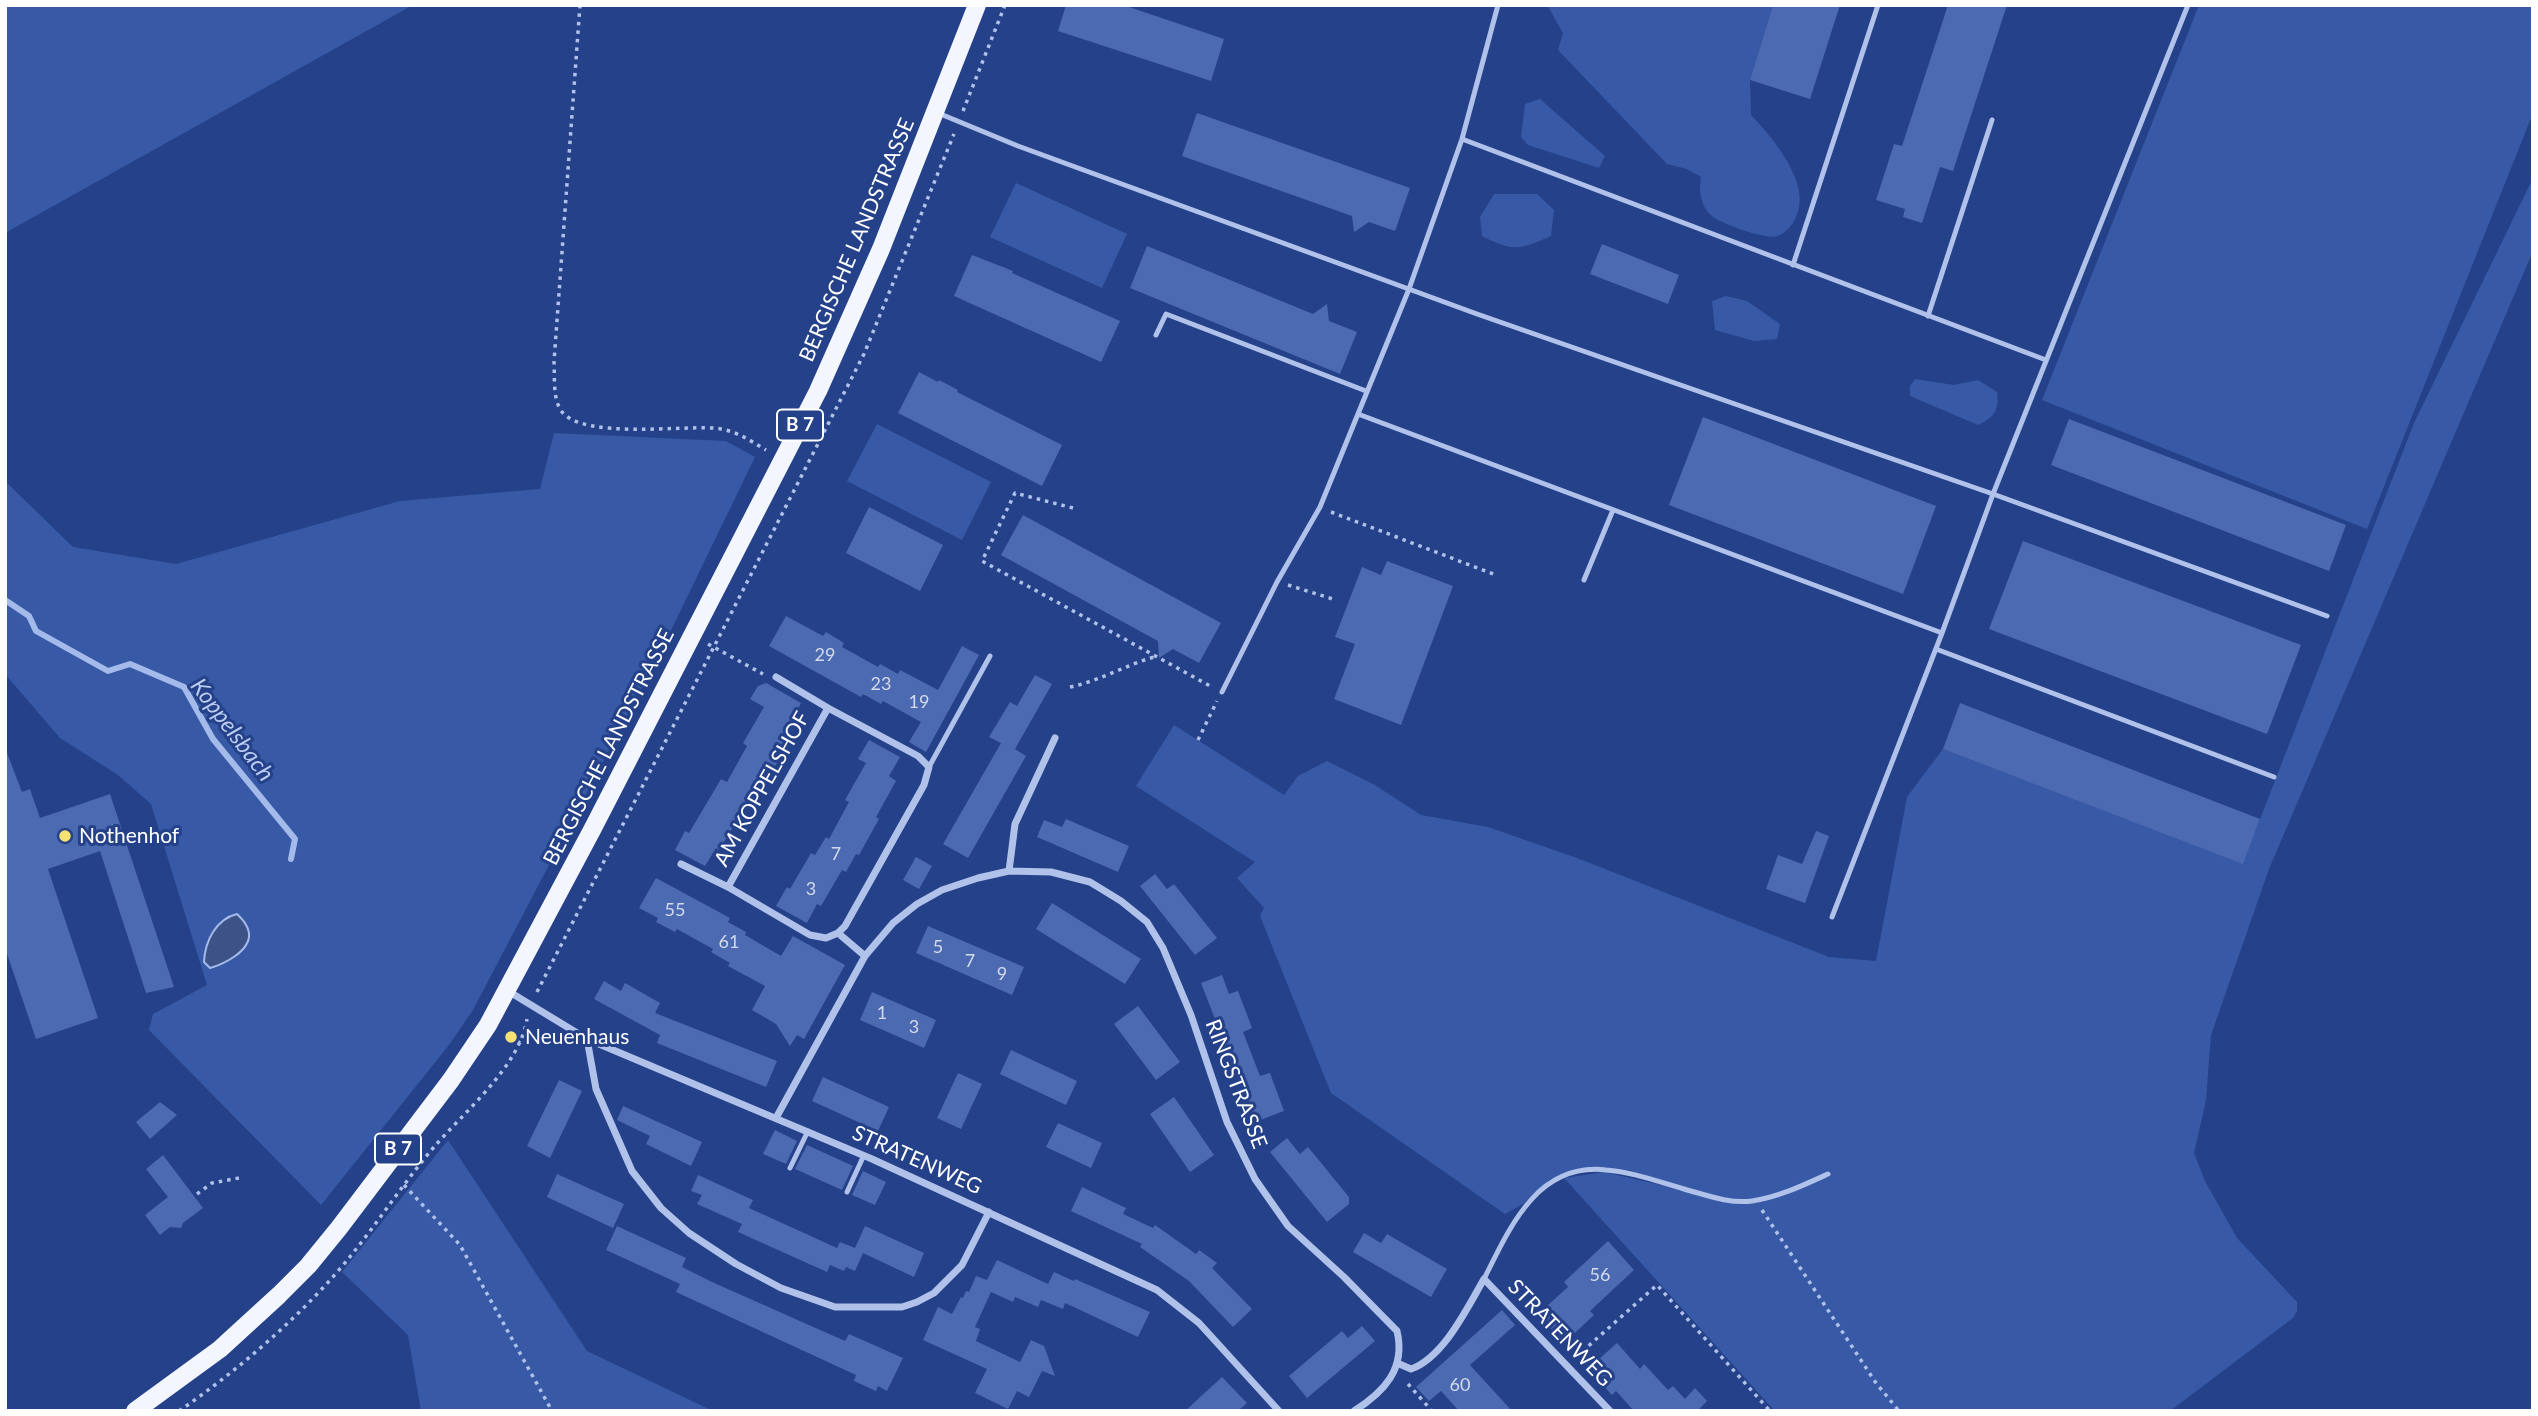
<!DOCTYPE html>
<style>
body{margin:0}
#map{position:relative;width:2538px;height:1416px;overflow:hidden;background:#244189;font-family:Lato,sans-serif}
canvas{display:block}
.frame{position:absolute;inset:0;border:7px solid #fff;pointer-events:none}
</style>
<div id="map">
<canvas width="2538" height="1416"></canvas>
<div class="frame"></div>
</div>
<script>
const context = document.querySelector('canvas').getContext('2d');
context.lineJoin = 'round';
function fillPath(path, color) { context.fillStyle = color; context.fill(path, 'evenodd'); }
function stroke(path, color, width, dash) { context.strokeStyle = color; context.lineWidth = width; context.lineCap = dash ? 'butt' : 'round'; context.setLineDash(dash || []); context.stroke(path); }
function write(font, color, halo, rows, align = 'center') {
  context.font = font + ' Lato,sans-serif'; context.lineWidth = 6; context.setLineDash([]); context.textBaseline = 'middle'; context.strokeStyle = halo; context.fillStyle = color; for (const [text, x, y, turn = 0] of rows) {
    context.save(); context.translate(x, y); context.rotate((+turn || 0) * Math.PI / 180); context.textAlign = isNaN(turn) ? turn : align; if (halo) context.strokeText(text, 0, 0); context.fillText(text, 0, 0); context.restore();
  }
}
fillPath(new Path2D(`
 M5 5H413L5 233Z
 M1547 5H1773L1750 80 1751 115C1773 138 1812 184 1796 217 1793 224 1786 233 1778 236 1765 240 1722 224 1712 216 1700 206 1699 190 1701 177L1687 169 1667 164 1558 50 1563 33Z
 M2199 5H2533V113L2367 529 2042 400Z
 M1540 99 1605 156 1599 168 1528 145 1521 137 1525 104Z
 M2533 178V251L2269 869 2211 1035 2206 1100 2194 1153 2205 1181 2237 1238 2297 1302V1311L2293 1318 2170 1411H1775L1564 1178 1604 1172 1665 1186 1630 1170 1589 1168 1551 1179 1523 1204 1505 1214 1331 1093 1260 916 1264 908 1237 878 1255 862 1136 786 1174 725 1284 795 1298 776 1327 761 1375 785 1421 815 1488 827 1577 858 1829 957 1876 961 1907 797 1943 749 2243 863 2414 423Z
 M1016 183 1127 234 1102 288 990 237Z
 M1494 194H1537L1554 210 1551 236C1520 250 1513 252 1482 236L1480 217Z
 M1726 296 1747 301 1780 324 1777 339 1754 341 1715 330 1712 301Z
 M1915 379 1954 385 1978 380 1997 392C1999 410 1995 417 1978 425L1910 396V386Z
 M877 424 991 482 962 540 847 481Z
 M554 433 726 441 755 457 661 651 473 1010 449 1045 321 1205 149 1030 153 1014 207 985 151 804 118 775 60 738 5 674V481L73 547 176 564 400 501 540 489Z
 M448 1140 587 1351 713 1411H421L408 1335 342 1272Z`), '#385aa6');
const water = new Path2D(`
 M237 914C242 919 248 925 249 933 251 951 224 964 210 968L204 962C205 941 216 919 237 914Z`);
fillPath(water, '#3d5286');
stroke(water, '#a4baeb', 2);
stroke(new Path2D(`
 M5 600 29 616 36 631 108 671 130 664 184 687 213 739 295 839 291 859`), '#a4baeb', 6);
fillPath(new Path2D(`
 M1066 5H1123L1224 39 1211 81 1058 31Z
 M1773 5H1840L1810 99 1750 80Z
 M1948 5H2007L1953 171 1940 167 1922 223 1903 217 1905 209 1876 200 1894 144 1902 146Z
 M1197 113 1410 188 1395 231 1369 222 1354 232 1352 216 1182 156Z
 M1602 244 1679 275 1668 304 1590 274Z
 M1147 246 1313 314 1327 304 1329 321 1357 332 1340 374 1130 288Z
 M972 255 1013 271 1012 273 1120 321 1101 362 954 296Z
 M919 372 938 382 939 380 958 390 957 392 1062 445 1042 486 898 413Z
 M1703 417 1936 506 1903 594 1669 505Z
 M2069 419 2346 525 2329 571 2051 465Z
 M869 507 943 545 920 591 846 553Z
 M1023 515 1221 623 1199 663 1173 649 1159 658 1158 641 1001 555Z
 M2023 541 2301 645 2267 734 1989 629Z
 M1387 561 1453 586 1401 725 1334 699 1355 644 1335 637 1362 567 1381 575Z
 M786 616 823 636 826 632 844 643 842 647 878 667 880 664 898 674 900 670 938 690 962 646 979 655 926 752 909 742 921 722 883 701 881 704 863 694 861 697 769 646Z
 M1035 675 1052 684 1015 749 1026 756 968 858 943 844 1001 743 989 737 1010 702 1017 706Z
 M766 683 801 703 791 722 794 724 774 761 777 763 757 799 752 796 719 850 716 848 705 866 675 850 685 831 689 833 721 779 727 782 747 746 743 743 764 707 750 699 758 686Z
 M1960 703 2260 819 2243 864 1943 749Z
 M869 740 900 757 889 776 896 781 876 817 879 819 859 855 856 854 846 872 842 870 821 906 817 904 807 923 776 906 787 887 790 889 811 853 815 855 826 837 829 839 849 802 845 800 866 763 858 759Z
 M5 753H7L22 792 30 789 40 818 110 794 174 987 146 993 100 851 48 869 98 1018 36 1039 5 948Z
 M1066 819 1129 846 1118 872 1037 837 1044 820 1062 827Z
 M1816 831 1829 836 1805 903 1766 889 1778 855 1802 864Z
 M916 857 932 866 919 889 903 880Z
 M1155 874 1167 889 1174 884 1217 938 1195 955 1140 886Z
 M656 878 730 918 728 922 746 932 745 935 781 956 793 936 845 965 804 1039 797 1035 790 1046 776 1024 752 1010 765 986 728 966 730 963 711 952 713 949 677 929 675 932 656 922 658 918 639 908Z
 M1052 903 1141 959 1125 984 1036 929Z
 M928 926 1024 967 1012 995 916 953Z
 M1222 975 1229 994 1238 991 1252 1028 1243 1032 1260 1076 1270 1073 1284 1111 1255 1122 1201 983Z
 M604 981 621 991 625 983 660 1003 655 1013 777 1061 766 1087 657 1043 660 1035 594 999Z
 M872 992 936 1020 924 1048 860 1020Z
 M1138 1006 1180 1062 1156 1080 1114 1024Z
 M1011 1050 1077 1081 1066 1105 1000 1074Z
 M958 1073 982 1084 961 1129 937 1118Z
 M823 1077 889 1107 878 1131 812 1101Z
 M559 1080 582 1091 550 1158 527 1146Z
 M1174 1097 1214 1155 1190 1172 1150 1114Z
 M160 1102 177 1115 150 1139 136 1122Z
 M623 1106 702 1142 691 1166 646 1144 650 1136 617 1120Z
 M1058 1123 1102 1143 1091 1168 1046 1147Z
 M775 1130 797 1141 786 1164 763 1154Z
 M1287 1138 1300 1154 1308 1147 1349 1197V1204L1327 1222 1270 1152Z
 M807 1145 853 1166 842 1190 795 1169Z
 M163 1155 203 1208 183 1223 181 1228 170 1227 160 1235 145 1215 168 1197 146 1169Z
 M863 1171 886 1182 875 1205 852 1195Z
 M557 1174 624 1204 613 1228 547 1197Z
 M698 1175 753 1200 749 1208 837 1248 840 1242 855 1248 865 1226 924 1253 914 1277 863 1253 855 1271 846 1267 844 1271 830 1265 827 1272 738 1232 742 1224 697 1204 702 1195 691 1191Z
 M1082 1187 1126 1208 1123 1214 1153 1228 1155 1225 1196 1254 1199 1250 1217 1263 1212 1268 1252 1309 1233 1327 1189 1281 1140 1247 1142 1244 1071 1211Z
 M617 1226 686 1258 682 1267 712 1282 845 1341 849 1334 903 1358 887 1391 878 1386 876 1391 854 1381 856 1375 676 1292 680 1284 606 1250Z
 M1364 1233 1381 1243 1387 1234 1447 1269 1431 1297 1353 1252Z
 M1608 1241 1634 1270 1590 1311 1594 1315 1564 1343 1538 1314 1568 1287 1564 1282Z
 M997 1260 1048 1284 1054 1272 1074 1281 1075 1279 1150 1312 1138 1337 1065 1303 1063 1309 1041 1300 1038 1307 1015 1297 1013 1302 991 1292 975 1327 980 1329 976 1341 1020 1362 1031 1340 1044 1346 1055 1376 1042 1371 1029 1397 1017 1391 1008 1409 975 1393 987 1369 923 1340 938 1307 952 1314 961 1297 963 1298 966 1291 969 1292 976 1276 987 1280Z
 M1502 1310 1515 1325 1470 1365 1512 1411H1459L1441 1391 1429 1401 1416 1387Z
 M1362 1326 1375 1341 1307 1398 1289 1376 1342 1331 1348 1338Z
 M1617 1343 1640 1369 1644 1364 1668 1390 1673 1386 1685 1399 1695 1388 1707 1401 1697 1411H1634L1616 1391 1612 1395 1588 1369Z
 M1222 1377 1247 1403 1238 1411H1185Z`), '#4c6ab1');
stroke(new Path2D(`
 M580 5 554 362C555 377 552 403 564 414 589 438 678 426 712 428 733 429 748 439 766 450
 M963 111 1005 5
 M1073 508 1015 493 982 561 1212 687
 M1331 512 1496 575
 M1288 585 1336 600
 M708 644 763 674
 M1070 687C1099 681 1126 665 1154 657
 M1198 740 1217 701
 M537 992 864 354 954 134
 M511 1037 520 1043
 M404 1185 460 1245 552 1411
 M197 1194 212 1183 239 1178
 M1762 1210 1876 1383 1899 1411
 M1576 1357 1657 1285 1770 1411
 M1408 1384 1432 1411
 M179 1411C240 1369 307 1311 353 1253 381 1218 405 1181 434 1147 464 1112 520 1066 527 1019`), '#b0c1ea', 3.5, [3.5, 5]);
stroke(new Path2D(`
 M938 113 1018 146 1477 314 1993 494 2327 616
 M1462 139 2046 360
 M1793 265 1878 5
 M1928 316 1992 120
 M1156 335 1166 314 1366 391
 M1358 414 1942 633
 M1584 580 1613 510
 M1936 649 2274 777
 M1222 692 1277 582 1320 507 1409 289 1462 139 1498 5
 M929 767 990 656
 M1832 917 1942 633 1993 494 2188 5
 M790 1168 808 1131
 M847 1192 864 1155
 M1484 1279C1509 1229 1537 1162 1606 1170 1633 1172 1659 1182 1684 1189 1706 1195 1729 1204 1752 1201 1779 1197 1804 1185 1828 1174`), '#b0c1ea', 5);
stroke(new Path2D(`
 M776 677 828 708
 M681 864 728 887
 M1009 871 1015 824 1055 738
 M838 933 845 926 924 785 929 767 918 756 828 708 728 887 810 935 826 938 838 933 865 956
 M508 991 587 1039 872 1159 1157 1290 1199 1323 1279 1411
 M587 1039 596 1089 632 1171 661 1208 689 1233 736 1264 781 1288 835 1307H902L917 1302 934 1293 962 1265 989 1212
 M776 1118 865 956 893 923 917 904 942 890 978 878 1009 871 1051 872 1090 882 1121 901 1147 922 1163 948 1191 1015 1227 1122 1255 1179 1288 1226 1344 1277 1397 1331C1406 1369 1384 1392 1354 1411
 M1397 1363 1411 1369C1444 1357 1467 1308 1484 1279L1610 1411`), '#b0c1ea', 7);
stroke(new Path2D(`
 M135 1411 220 1349 279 1295 308 1266 339 1228 451 1080 488 1025 592 830 818 391 881 249 977 5`), '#f3f6fe', 18);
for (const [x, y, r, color] of [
 [65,836,7,"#f5e273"],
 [511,1037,7,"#f5e273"]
]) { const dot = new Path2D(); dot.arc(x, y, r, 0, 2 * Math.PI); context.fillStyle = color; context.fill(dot); stroke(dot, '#244189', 2.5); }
write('18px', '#d2daec', null, [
 ["29",825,655],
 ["23",881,684],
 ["19",919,702],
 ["7",836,854],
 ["3",811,889],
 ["55",675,910],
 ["61",729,942],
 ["5",938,947],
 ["7",970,961],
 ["9",1002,974],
 ["1",882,1013],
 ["3",914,1027],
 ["56",1600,1275],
 ["60",1460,1385]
]);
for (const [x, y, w] of [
 [800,425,46],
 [398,1149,46]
]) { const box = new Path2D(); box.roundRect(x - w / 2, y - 15.5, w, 31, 5); context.fillStyle = '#244189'; context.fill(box); stroke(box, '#fff', 2); }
write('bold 19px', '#fff', null, [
 ["B 7",800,425],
 ["B 7",398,1149]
]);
write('21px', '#fff', '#244189', [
 ["BERGISCHE LANDSTRASSE",857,240,-67],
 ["BERGISCHE LANDSTRASSE",609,747,-63],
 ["AM KOPPELSHOF",762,789,-61],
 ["RINGSTRASSE",1236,1084,69],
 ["STRATENWEG",917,1160,24],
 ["STRATENWEG",1560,1333,46]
]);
write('21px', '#fff', '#244189', [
 ["Nothenhof",79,836],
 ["Neuenhaus",525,1037]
], 'left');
write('italic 23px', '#bbccf1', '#244189', [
 ["Koppelsbach",232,730,53]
]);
</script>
